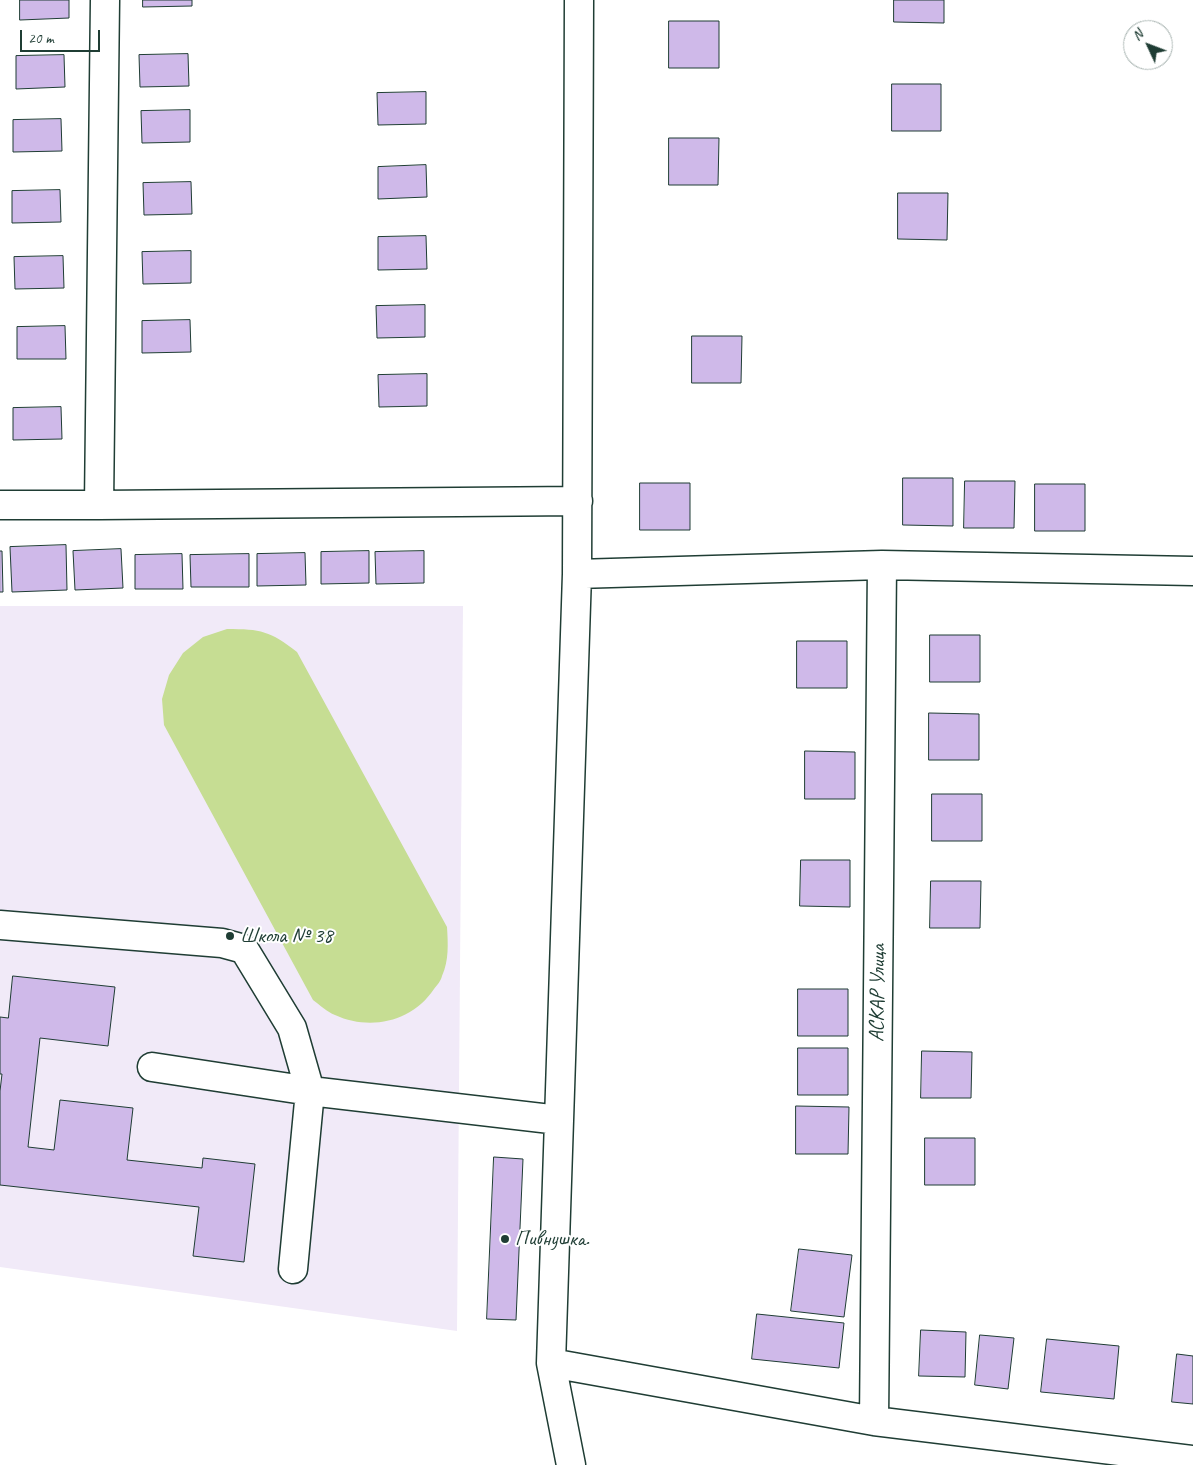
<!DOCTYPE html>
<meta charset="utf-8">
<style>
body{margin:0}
#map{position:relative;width:1193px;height:1465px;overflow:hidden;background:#fff;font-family:Caveat,sans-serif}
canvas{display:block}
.north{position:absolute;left:1123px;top:20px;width:50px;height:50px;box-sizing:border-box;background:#fff;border:1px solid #a5b1ae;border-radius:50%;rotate:313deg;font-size:14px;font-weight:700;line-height:20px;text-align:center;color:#1f3d34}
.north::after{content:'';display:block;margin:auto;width:18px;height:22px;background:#1f3d34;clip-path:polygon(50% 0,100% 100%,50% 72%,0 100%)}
.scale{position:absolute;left:20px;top:30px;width:80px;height:22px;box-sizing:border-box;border:2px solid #1f3d34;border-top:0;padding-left:6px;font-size:15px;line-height:18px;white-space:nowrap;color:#1f3d34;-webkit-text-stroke:4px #fff;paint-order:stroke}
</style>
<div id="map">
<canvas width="1193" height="1465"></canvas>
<div class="north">N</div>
<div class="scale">20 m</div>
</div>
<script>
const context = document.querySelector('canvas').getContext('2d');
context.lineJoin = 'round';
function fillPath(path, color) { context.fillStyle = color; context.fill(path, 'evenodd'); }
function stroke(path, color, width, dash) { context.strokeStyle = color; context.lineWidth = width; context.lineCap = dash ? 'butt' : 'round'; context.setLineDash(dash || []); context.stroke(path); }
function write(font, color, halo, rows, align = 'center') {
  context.font = font + ' Caveat,sans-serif'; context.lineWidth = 4; context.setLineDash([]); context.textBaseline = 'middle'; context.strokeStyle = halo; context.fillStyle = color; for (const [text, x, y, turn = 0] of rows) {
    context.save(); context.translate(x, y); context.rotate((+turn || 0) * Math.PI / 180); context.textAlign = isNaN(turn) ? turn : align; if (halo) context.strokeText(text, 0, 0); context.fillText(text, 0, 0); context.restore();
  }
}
fillPath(new Path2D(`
 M0 606H463L457 1331 0 1267Z`), '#f1eaf8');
fillPath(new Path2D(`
 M227 629C261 629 270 631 297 652L447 927C448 944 449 960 442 976 441 981 437 985 434 989 412 1022 370 1031 335 1015 327 1012 320 1005 313 1000L164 725 162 699 169 675 183 653 203 637Z`), '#c6dd93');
const building = new Path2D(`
 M20 0H69V18L20 20Z
 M143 0H192V6L143 7Z
 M894 0H944V23L894 22Z
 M669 21H719V68H669Z
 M188 54 189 86 140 87 139 55Z
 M64 55 65 87 16 89V56Z
 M892 84H941V131H892Z
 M426 92V124L378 125 377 93Z
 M190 110V142L142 143 141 111Z
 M61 119 62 151 13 152V120Z
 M669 138H719L718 185H669Z
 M426 165 427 197 378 199V167Z
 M191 182 192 214 144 215 143 183Z
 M60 190 61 222 12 223V191Z
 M898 193H948L947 240 898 239Z
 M426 236 427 269 378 270V237Z
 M191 251V283L143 284 142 252Z
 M63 256 64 288 15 289 14 257Z
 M425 305V337L377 338 376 306Z
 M190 320 191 352 142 353V321Z
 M65 326 66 359H17V327Z
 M692 336H742L741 383H692Z
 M427 374V406L379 407 378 375Z
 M61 407 62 439 13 440V408Z
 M903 478H953V526L903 525Z
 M965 481H1015L1014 528H964Z
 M640 483H690V530H640Z
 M1035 484H1085V531H1035Z
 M66 545 67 590 12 592 10 547Z
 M121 549 123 588 75 590 73 551Z
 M0 551H2L3 592H0Z
 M369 551V583L321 584V552Z
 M424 551V583L376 584 375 552Z
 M305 553 306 585 257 586V554Z
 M182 554 183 589H135V555Z
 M249 554V587H191L190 555Z
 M930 635H980V682H930Z
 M797 641H847V688H797Z
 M929 713 979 714V760H929Z
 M805 751 855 752V799H805Z
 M932 794H982V841H932Z
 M801 860H850V907L800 906Z
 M931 881H981L980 928H930Z
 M13 976 115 987 108 1046 40 1038 28 1147 54 1150 60 1100 133 1108 127 1160 202 1168 203 1158 255 1164 244 1262 193 1256 199 1207 0 1185V1091L2 1074H0V1017L8 1018Z
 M798 989H848V1036H798Z
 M798 1048H848V1095H798Z
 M922 1051 972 1052 971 1098H921Z
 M796 1106 849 1107 848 1154H796Z
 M925 1138H975V1185H925Z
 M494 1157 523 1159 516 1320 487 1319Z
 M799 1249 852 1255 844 1317 791 1311Z
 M757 1314 844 1323 839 1368 752 1359Z
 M921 1330 966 1332 965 1377 919 1376Z
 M980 1335 1014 1338 1008 1389 975 1385Z
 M1047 1339 1119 1346 1114 1399 1041 1392Z
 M1177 1354 1193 1356V1404L1172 1402Z`);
fillPath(building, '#cfb9e9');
stroke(building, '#1f3d34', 1);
const minor = new Path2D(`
 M0 505H99L578 501
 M99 505 105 0
 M577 574 882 565 1193 571
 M0 925 222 943 244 949 292 1028 310 1091 293 1269
 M152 1067 310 1091 559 1120
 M551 1363 874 1421 1193 1460
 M874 1421 882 565
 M571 1465 551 1363 577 574 579 0`);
stroke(minor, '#1f3d34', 31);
stroke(minor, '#fff', 28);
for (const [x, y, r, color] of [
 [230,936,5,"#1f3d34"],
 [505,1239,5,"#1f3d34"]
]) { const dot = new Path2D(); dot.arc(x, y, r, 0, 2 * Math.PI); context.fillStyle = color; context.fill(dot); stroke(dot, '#fff', 2); }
write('21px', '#1f3d34', '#fff', [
 ["Школа № 38",240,936],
 ["Пивнушка.",515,1239]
], 'left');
write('21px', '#1f3d34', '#fff', [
 ["АСКАР Улица",878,993,-89]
]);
</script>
